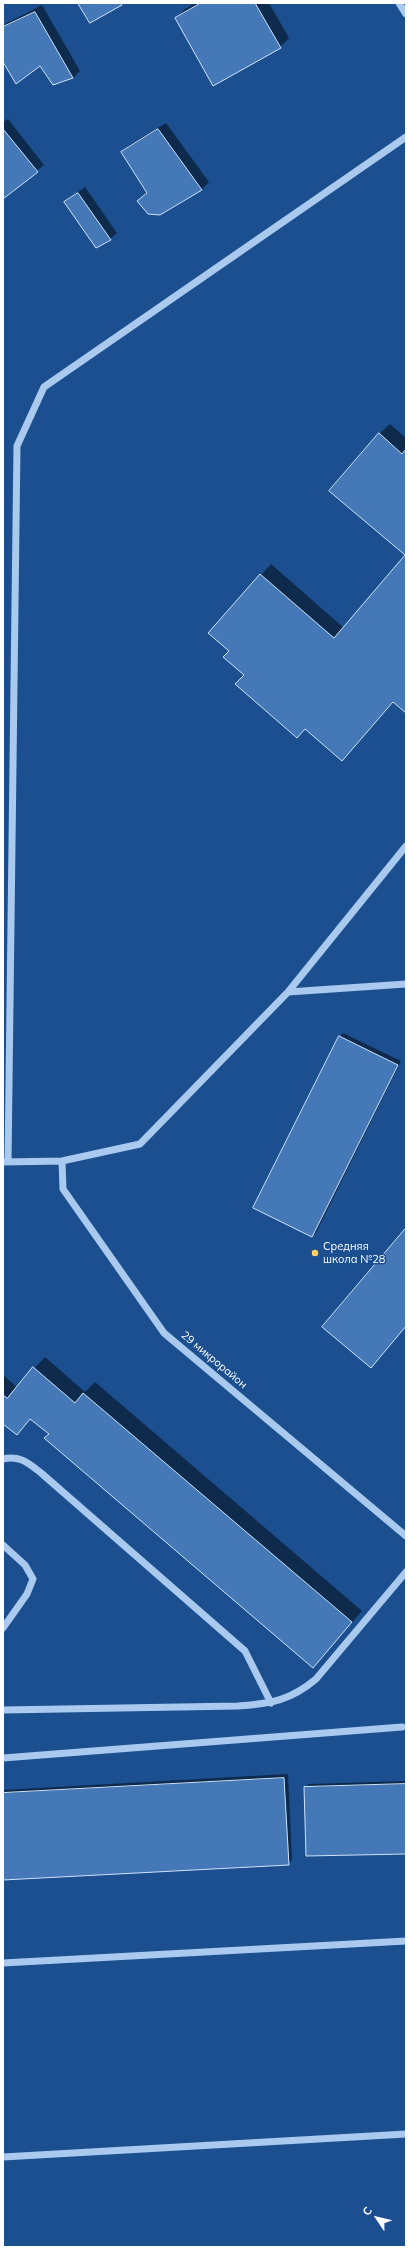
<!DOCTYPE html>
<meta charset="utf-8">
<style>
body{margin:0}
#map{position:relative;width:409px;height:2250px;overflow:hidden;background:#1b4f8f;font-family:Mulish,sans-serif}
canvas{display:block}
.frame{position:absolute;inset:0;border:4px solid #fff;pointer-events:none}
.north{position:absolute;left:357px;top:2198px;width:40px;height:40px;-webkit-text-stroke:3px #1b4f8f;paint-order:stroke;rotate:305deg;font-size:11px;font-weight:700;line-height:16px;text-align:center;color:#fff}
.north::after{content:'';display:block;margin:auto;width:14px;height:18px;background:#fff;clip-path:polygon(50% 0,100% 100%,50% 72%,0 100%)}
</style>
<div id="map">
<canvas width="409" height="2250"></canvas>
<div class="frame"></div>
<div class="north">С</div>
</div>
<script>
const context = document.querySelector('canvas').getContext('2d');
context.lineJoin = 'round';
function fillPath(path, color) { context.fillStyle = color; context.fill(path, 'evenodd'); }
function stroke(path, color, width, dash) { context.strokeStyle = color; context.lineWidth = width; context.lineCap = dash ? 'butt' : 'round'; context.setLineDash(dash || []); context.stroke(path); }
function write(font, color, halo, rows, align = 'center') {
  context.font = font + ' Mulish,sans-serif'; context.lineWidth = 3; context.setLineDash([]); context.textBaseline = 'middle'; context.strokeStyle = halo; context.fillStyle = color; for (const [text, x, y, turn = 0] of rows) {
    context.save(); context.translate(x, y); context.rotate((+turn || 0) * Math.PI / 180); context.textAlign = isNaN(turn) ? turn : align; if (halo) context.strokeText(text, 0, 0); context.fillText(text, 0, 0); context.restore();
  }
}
fillPath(new Path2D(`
 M196 3H269L289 38 280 47 176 18 185 9Z
 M42 5 80 71 73 78 40 65 3 60V25Z
 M8 119 44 165 3 197V122Z
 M166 123 209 182 202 189 160 214 138 201 147 192 123 152 130 145Z
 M85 187 117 233 110 239 65 202Z
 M390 424 406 438V555L379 434Z
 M406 555V712L394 702 342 760 306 728 297 737 245 675 230 651 209 633 271 564 344 628Z
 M343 1033 401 1061 316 1233 312 1236 340 1037Z
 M45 1357 85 1392 95 1382 362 1611 313 1667 31 1418 17 1434 3 1422V1375L17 1387Z
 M288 1774 292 1860 288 1864 3 1879V1790Z
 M406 1781V1853L305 1787 309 1784Z`), '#0007');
const building = new Path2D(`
 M78 3H121L122 5 90 23Z
 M201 3H255L281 48 213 86 175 18Z
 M35 12 73 78 53 85 40 66 16 84 3 62V27Z
 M3 129 38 172 3 199Z
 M158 129 202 190 160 215 148 214 137 201 147 193 121 152Z
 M78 193 111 240 96 248 64 202Z
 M379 433 402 454 406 449V713L393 702 342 761 305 729 297 738 235 684 244 675 223 657 229 651 208 633 260 574 334 638 405 555 329 491Z
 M339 1036 398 1065 312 1237 253 1208Z
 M406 1228V1326L371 1368 322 1327Z
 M33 1367 75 1403 83 1393 352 1622 313 1668 44 1438 49 1434 30 1419 17 1435 3 1424V1395L7 1398Z
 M284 1778 289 1865 3 1880V1793Z
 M406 1784V1854L306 1856 304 1787Z`);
fillPath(building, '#4478b7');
stroke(building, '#cfe3fa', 1);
stroke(new Path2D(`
 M399 3 406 14
 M288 992 406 846
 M62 1161 63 1189 164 1333 406 1536
 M3 1162 62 1161 140 1144 288 992 406 984
 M8 1162 17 446 44 387 406 137
 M3 1459C19 1455 28 1463 40 1472L245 1651 271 1703
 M3 1545 25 1565 33 1579 27 1594 3 1628
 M3 1710 238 1706C271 1704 291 1700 316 1679L406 1572
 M3 1758 402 1727
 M3 1963 406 1941
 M3 2157 406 2134`), '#a9c9ee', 7);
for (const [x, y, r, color] of [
 [315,1253,4,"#ffd166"]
]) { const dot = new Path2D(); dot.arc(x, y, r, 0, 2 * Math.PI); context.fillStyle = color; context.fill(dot); stroke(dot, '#1b4f8f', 1.5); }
write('11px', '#fff', '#1b4f8f', [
 ["Средняя",323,1247],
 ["школа №28",323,1260]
], 'left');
write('11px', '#fff', '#1b4f8f', [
 ["29 микрорайон",214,1360,40]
]);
</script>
